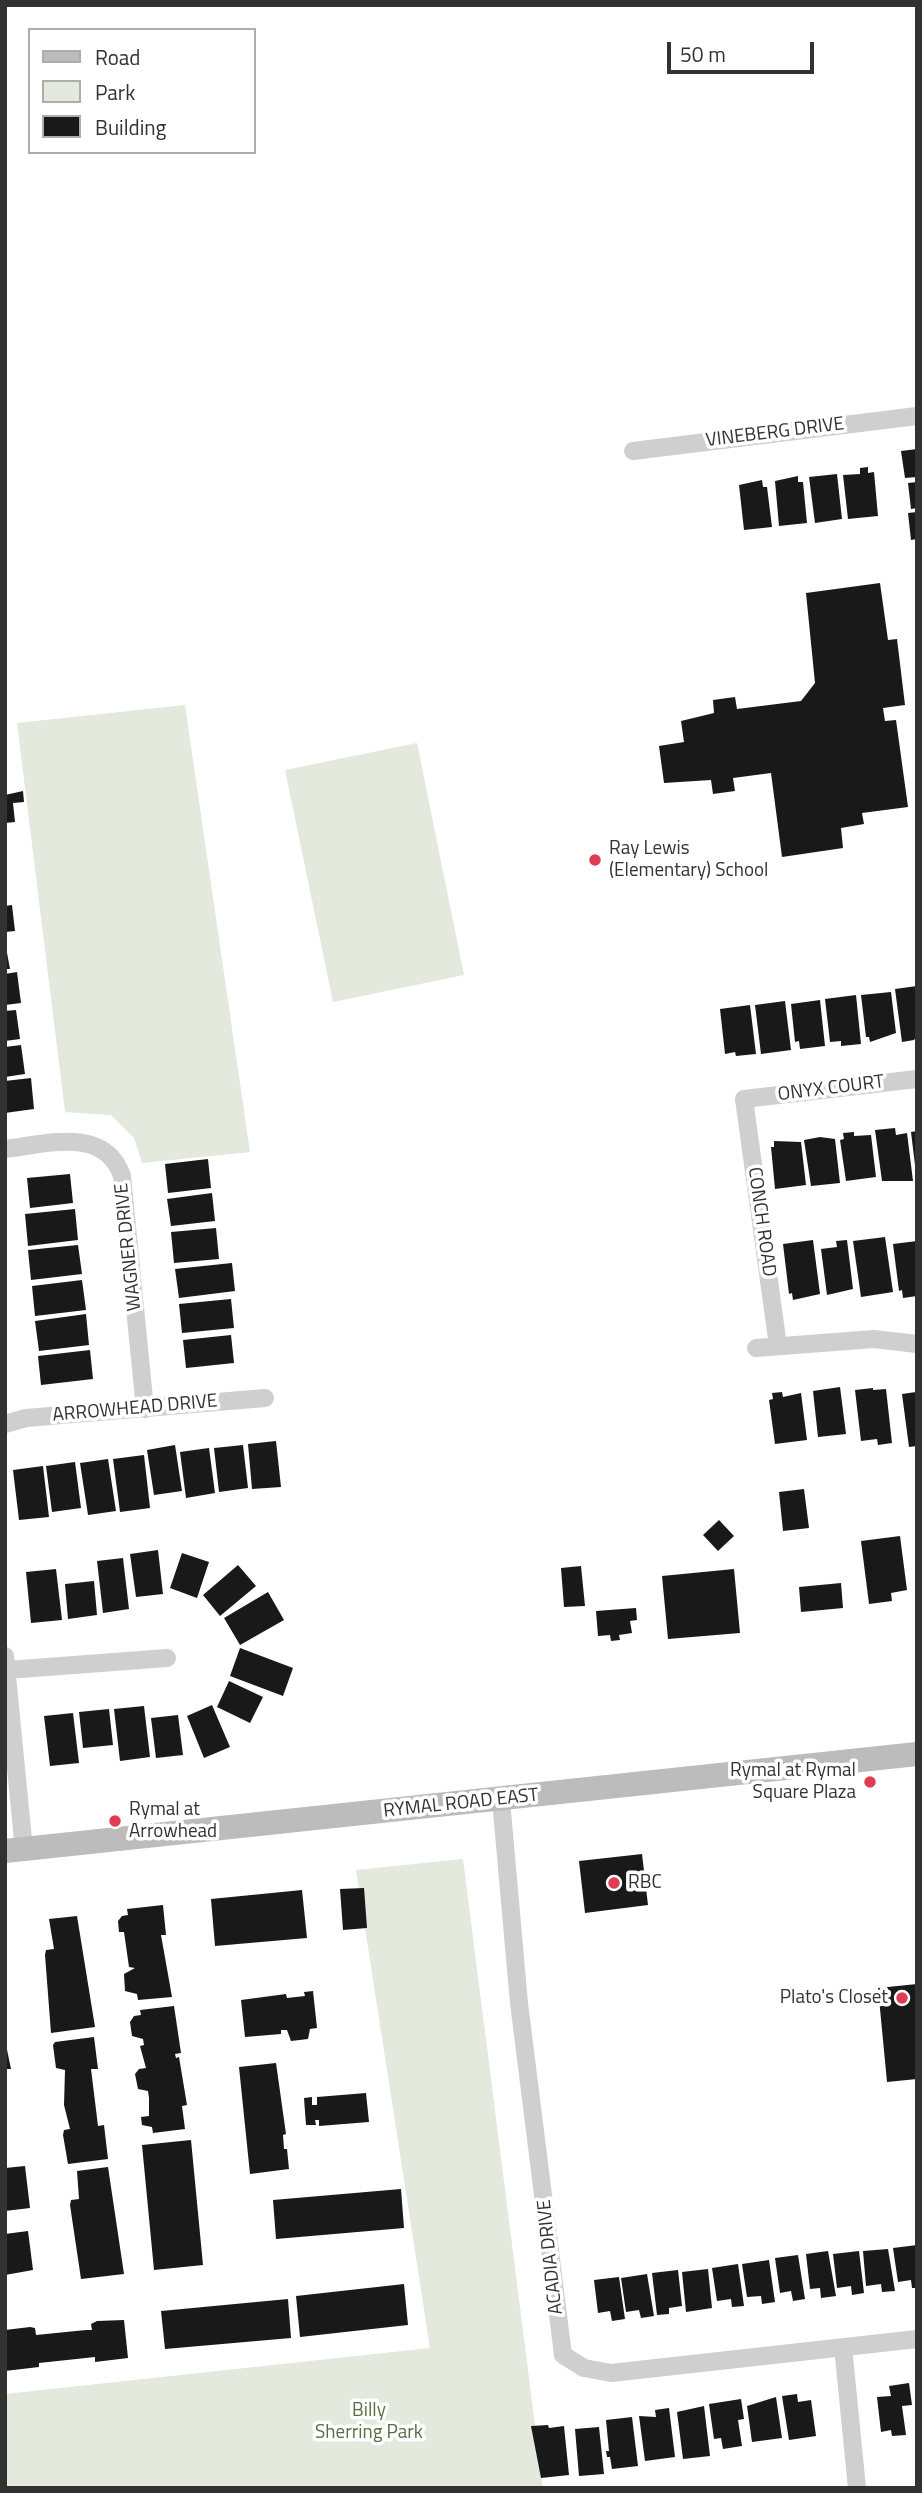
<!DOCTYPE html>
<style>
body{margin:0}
#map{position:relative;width:922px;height:2493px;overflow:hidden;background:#fff;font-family:"Titillium Web",sans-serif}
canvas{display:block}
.frame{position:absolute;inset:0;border:7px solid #323232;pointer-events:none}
.legend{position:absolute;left:28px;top:28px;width:228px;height:126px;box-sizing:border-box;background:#fff;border:2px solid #adadad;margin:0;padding:9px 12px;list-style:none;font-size:21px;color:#323232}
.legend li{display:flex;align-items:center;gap:14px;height:35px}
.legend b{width:35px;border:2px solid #adadad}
.scale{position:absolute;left:667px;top:42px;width:147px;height:32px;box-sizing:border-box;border:4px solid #323232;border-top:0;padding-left:9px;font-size:21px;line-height:24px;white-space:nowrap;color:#323232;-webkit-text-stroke:5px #fff;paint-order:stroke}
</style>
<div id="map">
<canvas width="922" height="2493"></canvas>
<div class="frame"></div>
<ul class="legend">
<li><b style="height:9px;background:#bcbcbc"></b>Road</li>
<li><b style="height:19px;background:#e3e9dc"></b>Park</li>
<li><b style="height:19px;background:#191919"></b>Building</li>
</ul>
<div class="scale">50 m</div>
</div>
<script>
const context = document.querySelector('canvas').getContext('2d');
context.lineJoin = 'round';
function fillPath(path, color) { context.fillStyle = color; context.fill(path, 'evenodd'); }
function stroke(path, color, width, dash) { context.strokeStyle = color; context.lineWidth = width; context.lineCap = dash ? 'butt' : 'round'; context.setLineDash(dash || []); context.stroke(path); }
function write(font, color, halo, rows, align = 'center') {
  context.font = font + ' "Titillium Web",sans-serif'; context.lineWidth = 7; context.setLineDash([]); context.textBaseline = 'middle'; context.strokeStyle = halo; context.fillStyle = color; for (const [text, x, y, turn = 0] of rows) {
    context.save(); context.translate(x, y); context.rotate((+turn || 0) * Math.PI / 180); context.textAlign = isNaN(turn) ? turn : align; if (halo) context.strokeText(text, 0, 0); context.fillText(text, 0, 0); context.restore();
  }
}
fillPath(new Path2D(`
 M185 705 250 1152 142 1163 134 1138 111 1115 65 1112 17 723Z
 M417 743 464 975 333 1002 285 770Z
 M463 1859 543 2488H5V2394L430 2348 356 1870Z`), '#e3e9dc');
fillPath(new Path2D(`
 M917 449V477L905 478 901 451Z
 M868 467V473L874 472 878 516 848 519 843 475 860 474V468Z
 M837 474 842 519 815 523 809 477Z
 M798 476V482H803L807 523 779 526 775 481Z
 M762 480 763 487H767L772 527 744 530 739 485Z
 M917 482V508L911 509 908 483Z
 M917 512V539L911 540 908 513Z
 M880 583 888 640 897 639 905 705 883 708 885 721 896 720 908 807 862 813 864 824 841 828 843 848 782 857 771 773 733 778 735 791 713 794 711 780 664 783 659 746 684 742 681 721 714 713 713 700 735 697 737 709 801 701 815 683 806 593Z
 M23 791 24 802 13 803 15 822 5 823V795Z
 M12 905 15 931 5 932V906Z
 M5 942 10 969H5Z
 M17 972 21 1003 5 1005V974Z
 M917 986V1036L914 1040 902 1042 895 989Z
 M891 992 896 1033 870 1042 869 1037H866L861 995Z
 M856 995 861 1044 841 1046V1041L830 1042 825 999Z
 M820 1000 825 1046 800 1049 799 1041 795 1042 791 1004Z
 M785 1001 791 1050 761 1054 755 1005Z
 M750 1005 756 1054 736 1056 735 1052 725 1054 720 1009Z
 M16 1010 20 1039 5 1041V1011Z
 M21 1045 25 1074 5 1077V1047Z
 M31 1078 34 1109 5 1113V1081Z
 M895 1128 896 1135 907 1133 913 1181H882L875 1130Z
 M917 1131V1165H915L911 1132Z
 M854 1132V1136L871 1135 876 1177 846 1181 840 1140 844 1139 843 1133Z
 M820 1137 835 1139 840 1183 811 1186 804 1140Z
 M774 1141 801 1142 806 1185 775 1189 771 1147H774Z
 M208 1159 211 1188 168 1193 165 1164Z
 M70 1174 73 1203 30 1208 27 1178Z
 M212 1193 215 1221 171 1226 167 1199Z
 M75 1209 78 1240 28 1246 25 1214Z
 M216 1228 219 1259 174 1263 171 1232Z
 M885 1237 893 1292 861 1297 853 1241Z
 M813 1240 820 1294 793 1300 792 1293 789 1294 783 1244Z
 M847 1240 853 1289 827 1295 821 1249 837 1247 836 1241Z
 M917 1241V1296L903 1298 902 1290 899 1291 893 1244Z
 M78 1245 82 1274 31 1280 28 1250Z
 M232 1263 235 1291 179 1298 175 1269Z
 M82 1280 86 1310 35 1316 32 1286Z
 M231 1299 234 1328 182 1333 179 1304Z
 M86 1314 89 1345 39 1351 35 1321Z
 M231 1335 234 1363 186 1368 183 1340Z
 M90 1350 93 1379 41 1385 38 1356Z
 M840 1387 846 1434 818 1437 813 1391Z
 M873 1388V1390L886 1389 892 1443 878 1445 877 1439 861 1441 855 1390Z
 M782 1392 783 1397 801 1393 807 1440 775 1444 769 1400 773 1399 772 1393Z
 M916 1392 917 1446 909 1447 902 1394Z
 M276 1441 281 1487 252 1489 248 1444Z
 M175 1445 182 1491 154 1495 147 1450Z
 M243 1445 248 1488 219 1492 214 1448Z
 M209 1448 215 1493 186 1498 180 1452Z
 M144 1455 150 1508 120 1512 113 1459Z
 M108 1459 116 1511 88 1515 80 1463Z
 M75 1462 81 1508 52 1512 46 1466Z
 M43 1466 49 1517 19 1520 13 1470Z
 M804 1489 809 1528 783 1531 779 1492Z
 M719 1520 734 1536 718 1551 703 1535Z
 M900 1536 907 1590 891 1593 892 1601 869 1604 861 1541Z
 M158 1550 163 1594 136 1597 130 1554Z
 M182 1553 209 1562 197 1598 170 1588Z
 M123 1558 129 1609 103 1613 97 1561Z
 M238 1565 256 1586 220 1616 203 1595Z
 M581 1566 585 1606 564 1607 561 1568Z
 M56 1569 62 1620 31 1623 26 1572Z
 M734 1569 740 1633 668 1639 662 1576Z
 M94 1581 97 1615 68 1619 65 1584Z
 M841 1583 843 1608 801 1612 799 1587Z
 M268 1592 284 1620 240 1645 224 1618Z
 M636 1608 637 1620 630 1621 632 1633 619 1635 620 1640 611 1641 610 1635 598 1636 596 1611Z
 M240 1648 293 1668 283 1696 230 1676Z
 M229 1681 263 1697 250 1723 217 1707Z
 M212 1705 230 1747 204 1758 187 1716Z
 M144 1706 150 1757 120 1761 114 1709Z
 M109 1709 113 1745 83 1748 79 1712Z
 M73 1713 79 1763 50 1766 44 1716Z
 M178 1715 183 1755 156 1758 151 1718Z
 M642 1854 648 1905 585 1913 579 1861Z
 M364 1888 367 1928 343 1930 340 1889Z
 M302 1890 307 1938 215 1946 211 1899Z
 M163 1905 166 1935H161L172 1997 138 2000 137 1994 125 1991 124 1974 135 1968 129 1967 124 1932H119L118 1921 122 1916 128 1915 127 1909Z
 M77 1916 95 2027 51 2033 45 1955 46 1950 54 1949 49 1919Z
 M917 1984V2079L887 2082 878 1988Z
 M313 1991 317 2028 310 2029 308 2039 291 2041 287 2030H281V2034L245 2037 241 2000 286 1994 287 1998 305 1996 304 1992Z
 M174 2006 181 2053 175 2054 176 2058 179 2057 187 2105 182 2106 185 2129 153 2133 152 2127 142 2125 141 2117 149 2116V2098L148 2091 138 2089 135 2074 139 2069 146 2068 140 2046 144 2045 143 2039 132 2036 130 2022 134 2016 141 2015 140 2010Z
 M94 2037 98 2069H91L98 2126 104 2125 108 2159 68 2164 63 2135 64 2130 70 2129 64 2105 65 2070 56 2068 53 2045 55 2042Z
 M5 2040 11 2069H5Z
 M276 2063 286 2134 283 2135 284 2149H287L289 2169 250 2174 239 2067Z
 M366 2093 369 2122 319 2126V2120H315L316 2125H306L304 2098 312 2097V2105H317V2097Z
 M191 2140 203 2265 154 2270 142 2145Z
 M25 2166 30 2208 5 2211V2168Z
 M108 2167 124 2274 81 2279 70 2205 71 2200 79 2199 77 2171Z
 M401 2189 404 2228 276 2239 273 2200Z
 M28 2231 33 2270 5 2275V2234Z
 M917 2245V2288H912L911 2280 898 2282 893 2248Z
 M888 2249 895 2291 882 2292 881 2284 866 2286 863 2251Z
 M828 2251 836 2296 821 2298 820 2288 810 2289 806 2254Z
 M859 2251 864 2293 852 2295 851 2286 837 2288 833 2254Z
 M798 2255 805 2299 793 2301 791 2291 780 2293 775 2258Z
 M769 2260 775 2302 762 2304 761 2296 747 2297 742 2264Z
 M738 2264 744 2306 732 2307 731 2299 717 2301 712 2268Z
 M708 2269 712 2308 686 2312 682 2272Z
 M678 2270 682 2306 669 2308V2314L657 2315 652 2273Z
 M647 2274 654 2316 641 2318 639 2310 626 2312 621 2278Z
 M619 2277 625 2319 612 2321 610 2311 598 2313 594 2280Z
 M404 2284 408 2325 300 2337 296 2296Z
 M288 2299 291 2338 165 2349 161 2311Z
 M124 2320 128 2358 95 2362V2357L39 2363V2367L5 2371V2330L30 2327 35 2328 36 2335 86 2330H92L91 2324 97 2321Z
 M909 2383 912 2405 902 2406 906 2435 892 2436 891 2430 881 2432 877 2397 891 2396 889 2386Z
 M797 2394 798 2402 811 2400 816 2436 789 2440 782 2396Z
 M776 2397 782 2438 752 2442 747 2406Z
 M741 2399 744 2419 738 2420 742 2446 723 2449 721 2438 714 2439 709 2404Z
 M704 2406 710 2456 683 2459 677 2412Z
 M669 2408 675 2457 645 2461 639 2416 656 2417 655 2410Z
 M632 2417 638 2466 612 2469 610 2457H607L606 2451H609L606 2420Z
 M548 2425 549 2428 564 2426 569 2475 541 2478 531 2426Z
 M599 2427 604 2474 579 2476 575 2429Z`), '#191919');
stroke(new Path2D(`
 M633 451 917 416
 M5 1149C47 1144 105 1126 122 1176L145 1409
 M778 1346 744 1099 917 1079
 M756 1348 874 1339 917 1344
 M5 1424 26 1418 265 1398
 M5 1656 24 1850
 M7 1670 167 1658
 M501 1800 519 2003 563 2355 584 2368 611 2373 917 2339
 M843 2347 857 2488`), '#cfcfcf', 18);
stroke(new Path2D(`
 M5 1851 917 1754`), '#bcbcbc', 24);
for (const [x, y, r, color] of [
 [595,860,7,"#e03d52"],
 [870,1782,7,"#e03d52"],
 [115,1821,7,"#e03d52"],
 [614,1883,7,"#e03d52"],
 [902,1998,7,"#e03d52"]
]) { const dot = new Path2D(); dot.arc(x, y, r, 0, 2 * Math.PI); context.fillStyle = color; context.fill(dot); stroke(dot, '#fff', 2.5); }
write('19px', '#323232', '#fff', [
 ["VINEBERG DRIVE",775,433,-7],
 ["ONYX COURT",831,1089,-7],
 ["CONCH ROAD",761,1222,82],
 ["WAGNER DRIVE",129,1247,-96],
 ["ARROWHEAD DRIVE",135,1409,-5],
 ["RYMAL ROAD EAST",461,1804,-6],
 ["ACADIA DRIVE",551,2257,-96]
]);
write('19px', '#323232', '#fff', [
 ["Ray Lewis",609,849],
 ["(Elementary) School",609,871],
 ["Rymal at Rymal",856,1771,"right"],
 ["Square Plaza",856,1793,"right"],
 ["Rymal at",129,1810],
 ["Arrowhead",129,1832],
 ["RBC",628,1883],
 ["Plato's Closet",888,1998,"right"]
], 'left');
write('19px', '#586e40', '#fff', [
 ["Billy",369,2411],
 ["Sherring Park",369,2433]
]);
</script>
